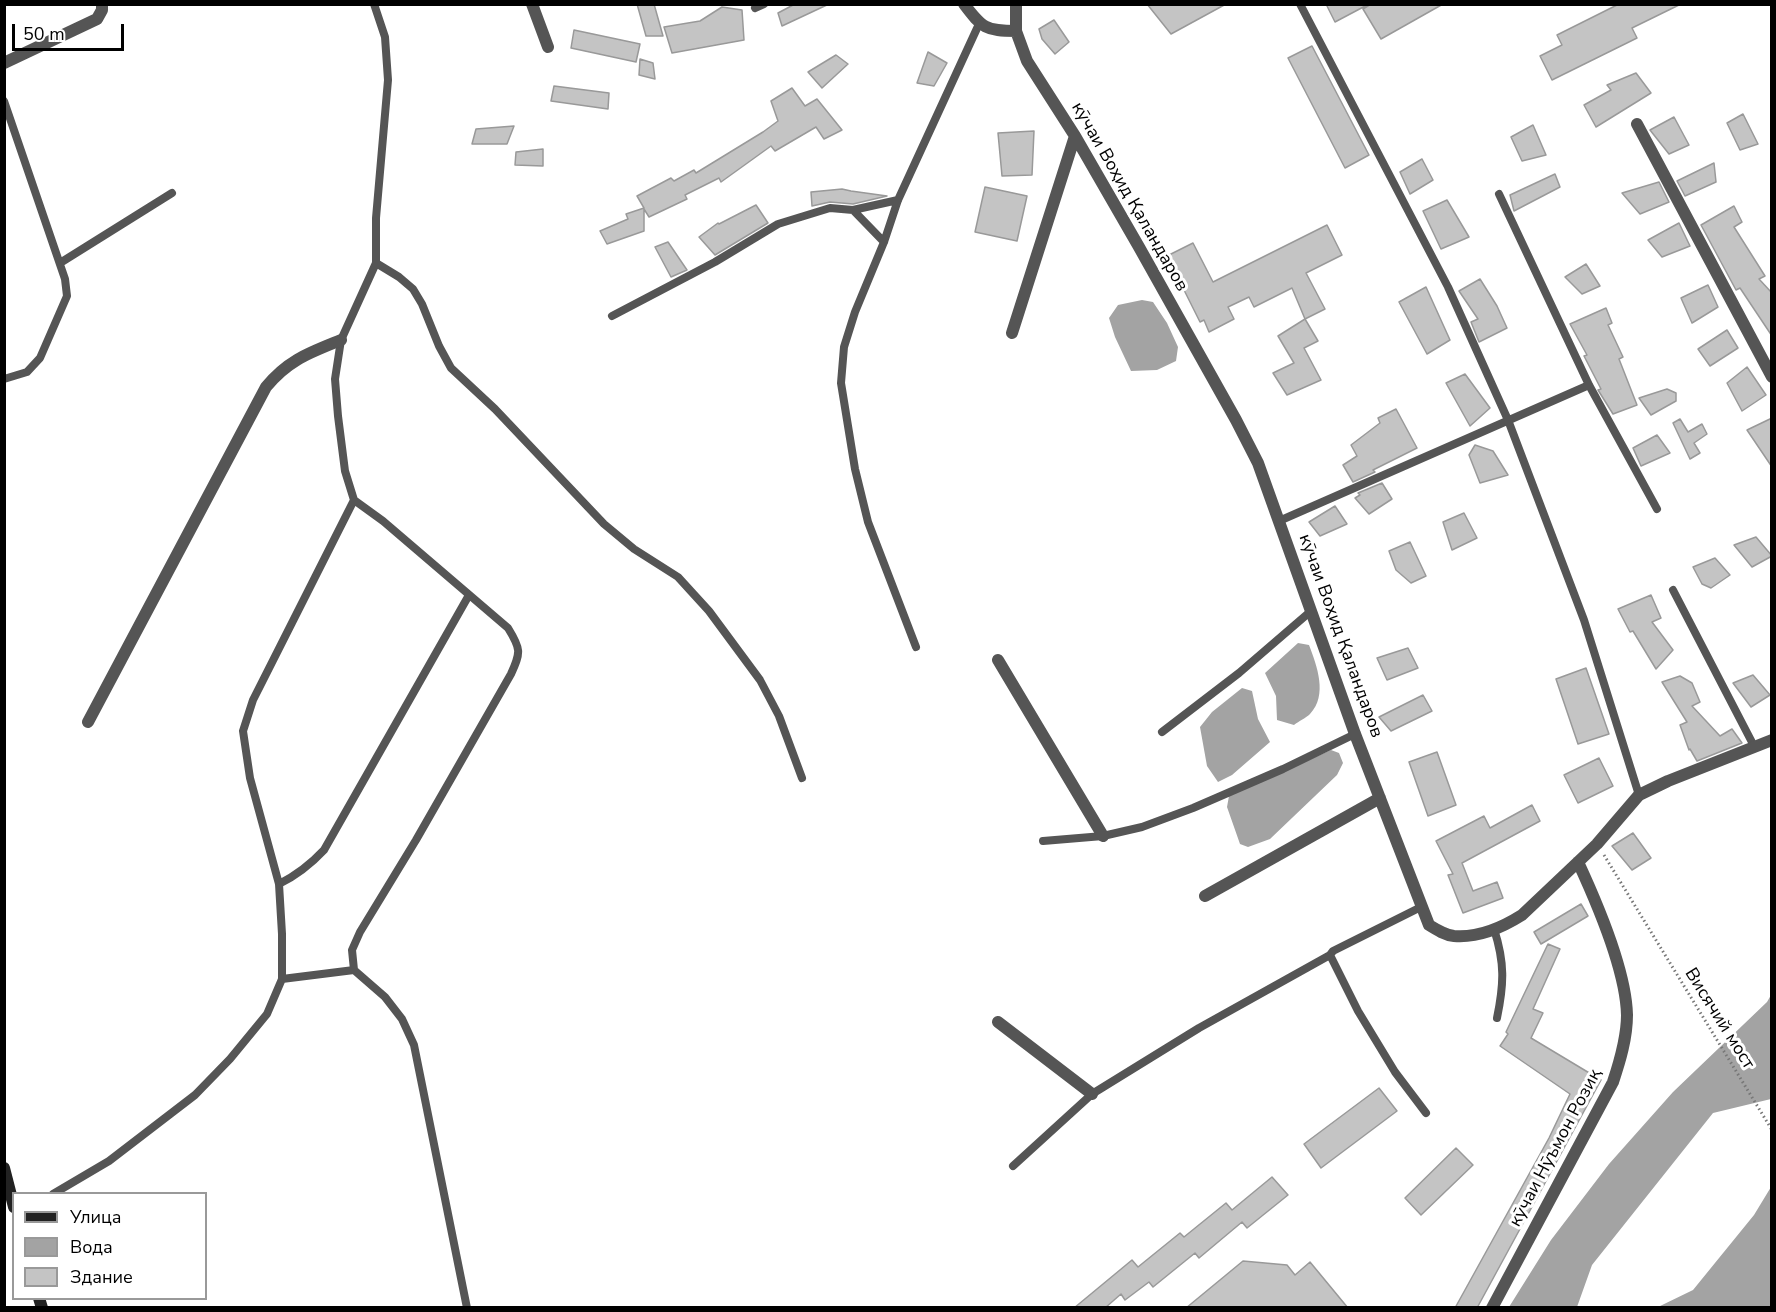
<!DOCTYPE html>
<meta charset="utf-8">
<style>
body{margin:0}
#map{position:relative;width:1776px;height:1312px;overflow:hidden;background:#fff;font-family:"Nunito Sans",sans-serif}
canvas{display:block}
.frame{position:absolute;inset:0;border:6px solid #000;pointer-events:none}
.legend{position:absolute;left:12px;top:1192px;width:195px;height:108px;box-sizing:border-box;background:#fff;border:2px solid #999;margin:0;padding:8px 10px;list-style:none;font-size:18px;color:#000}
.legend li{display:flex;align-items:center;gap:12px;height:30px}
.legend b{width:30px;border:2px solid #999}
.scale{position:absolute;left:12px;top:24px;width:112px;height:27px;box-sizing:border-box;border:3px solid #000;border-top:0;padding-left:8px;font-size:18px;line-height:21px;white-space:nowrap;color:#000;-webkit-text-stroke:4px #fff;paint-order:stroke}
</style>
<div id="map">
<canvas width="1776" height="1312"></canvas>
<div class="frame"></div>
<ul class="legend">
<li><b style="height:8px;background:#222"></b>Улица</li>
<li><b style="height:16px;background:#a3a3a3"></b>Вода</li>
<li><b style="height:16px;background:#c4c4c4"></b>Здание</li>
</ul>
<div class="scale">50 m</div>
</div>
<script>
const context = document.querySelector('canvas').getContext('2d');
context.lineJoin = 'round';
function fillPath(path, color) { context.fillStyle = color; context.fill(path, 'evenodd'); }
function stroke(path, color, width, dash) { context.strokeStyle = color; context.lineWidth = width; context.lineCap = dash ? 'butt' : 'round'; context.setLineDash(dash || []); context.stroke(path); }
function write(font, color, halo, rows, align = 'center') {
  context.font = font + ' "Nunito Sans",sans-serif'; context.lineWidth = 6; context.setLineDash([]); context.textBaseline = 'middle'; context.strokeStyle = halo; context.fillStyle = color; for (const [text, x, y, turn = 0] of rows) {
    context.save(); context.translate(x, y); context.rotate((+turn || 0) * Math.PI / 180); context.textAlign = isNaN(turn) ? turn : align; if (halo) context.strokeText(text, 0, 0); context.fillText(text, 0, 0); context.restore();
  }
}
fillPath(new Path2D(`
 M1142 300 1153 302 1167 323 1178 347 1176 361 1157 370 1131 371 1115 337 1109 318 1118 305Z
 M1298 643 1309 645C1317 666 1328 695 1310 714 1306 718 1299 721 1294 725L1277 720 1276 696 1265 673Z
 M1242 688 1252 691 1258 719 1270 742 1232 775 1218 782 1207 766 1200 727 1212 712Z
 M1331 750 1339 753 1343 763 1337 775 1270 839 1248 847 1240 844 1227 807 1229 796Z
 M1771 995V1099L1713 1113 1592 1265 1577 1307H1509L1551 1240 1609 1164 1673 1092 1767 1002Z
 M1771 1187V1307H1658L1693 1290 1754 1215Z`), '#a3a3a3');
const building = new Path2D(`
 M637 4H654L663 36H646Z
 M795 4H829L782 26 778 13Z
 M1147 4H1226L1171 34Z
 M1326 4H1369L1335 22Z
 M1371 4H1443L1381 39 1363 9Z
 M1619 4H1681L1632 28 1637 38 1552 80 1540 56 1562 45 1557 35Z
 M722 7 742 10 744 40 672 53 664 27 700 21Z
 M1054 20 1069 42 1055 54 1042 39 1039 29Z
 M574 30 640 44 636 62 571 48Z
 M1312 46 1369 155 1345 168 1288 58Z
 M928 52 947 63 934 86 917 83Z
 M836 55 848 64 822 88 808 72Z
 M640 59 653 63 655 79 639 75Z
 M1636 73 1651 93 1596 127 1584 105 1611 90 1607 85Z
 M554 86 609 93 608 109 551 101Z
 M792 88 805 106 817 99 842 130 824 139 816 127 775 151 771 146 721 182 719 178 685 195 687 199 649 217 644 209V231L607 244 600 231 628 219 626 214 644 208 637 196 671 178 674 181 694 170 696 173 763 132 778 121 771 101Z
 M1743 114 1758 144 1740 150 1727 123Z
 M1674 117 1689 145 1669 154 1650 130Z
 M1533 125 1546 155 1522 161 1511 137Z
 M514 126 507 144H472L476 129Z
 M1034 131 1032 175 1002 176 998 133Z
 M543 149V166L515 165 516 152Z
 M1422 159 1433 180 1410 194 1400 172Z
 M1714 163 1716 182 1685 196 1677 181Z
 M1555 174 1560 187 1514 211 1510 195Z
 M1659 182 1669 202 1640 214 1622 193Z
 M985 187 1027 196 1017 241 975 232Z
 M842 189 851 191 887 196 853 204 830 202 812 206 811 192Z
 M1447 200 1469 237 1441 249 1423 211Z
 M756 205 768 223 715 255 699 237 718 223 719 224Z
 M1734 206 1742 222 1734 227 1765 276 1759 279 1772 293V336L1740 288 1736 290 1701 225Z
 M1679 223 1690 246 1662 257 1648 240Z
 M1327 225 1342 255 1306 273 1325 309 1305 319 1292 288 1254 307 1249 297 1228 307 1234 319 1209 332 1204 320 1200 322 1167 256 1193 243 1213 282Z
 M668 242 687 270 671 277 655 247Z
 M1586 264 1600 286 1582 294 1565 277Z
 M1480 279 1497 306 1507 328 1479 342 1471 322 1478 319 1459 291Z
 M1708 285 1718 307 1692 323 1681 298Z
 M1426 287 1450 340 1427 354 1399 302Z
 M1606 308 1612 323 1608 325 1623 357 1619 359 1637 405 1613 414 1598 390 1601 389 1584 356 1587 355 1570 324Z
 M1305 319 1318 341 1304 348 1321 380 1287 395 1273 373 1294 363 1278 336Z
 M1727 330 1738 348 1710 366 1698 349Z
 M1747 367 1766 395 1742 411 1727 383Z
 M1465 374 1490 408 1470 426 1446 383Z
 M1667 389 1676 393V401L1651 415 1639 398Z
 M1396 409 1417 448 1373 470 1375 472 1353 482 1343 465 1357 456 1351 445 1380 423 1378 418Z
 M1772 418V467L1747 430Z
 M1680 419 1688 432 1702 424 1707 434 1694 443 1700 453 1690 459 1673 423Z
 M1657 435 1670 453 1641 466 1633 448Z
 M1475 445 1493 451 1508 475 1480 483 1469 455Z
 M1382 483 1392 499 1369 514 1355 498 1360 495 1358 493Z
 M1335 506 1347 524 1320 536 1309 522Z
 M1464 513 1477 538 1452 550 1443 522Z
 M1756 537 1772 556 1752 567 1734 545Z
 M1410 542 1426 576 1411 583 1396 570 1389 551Z
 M1715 558 1730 575 1711 588 1702 584 1693 567Z
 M1651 595 1661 618 1652 622 1673 650 1656 669 1633 631 1630 632 1618 609Z
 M1408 648 1418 668 1387 680 1377 658Z
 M1586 668 1609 734 1578 744 1556 679Z
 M1753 675 1770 695 1751 707 1733 683Z
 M1680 676 1692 683 1700 702 1692 706 1720 736 1732 729 1742 743 1697 761 1690 749 1689 750 1680 725 1687 722 1662 682Z
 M1423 695 1432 711 1391 731 1379 717Z
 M1437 752 1456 805 1428 816 1409 762Z
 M1599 758 1613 786 1578 803 1564 775Z
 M1532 805 1540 821 1462 863 1473 891 1497 882 1503 898 1463 913 1448 875 1453 874 1436 841 1484 816 1490 828Z
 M1633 833 1651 858 1632 870 1612 846Z
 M1581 904 1588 916 1541 944 1534 932Z
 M1548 944 1560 949 1533 1009 1543 1013 1531 1038 1601 1080 1477 1308H1455L1549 1138 1570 1094 1500 1046 1508 1034 1506 1032Z
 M1379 1088 1397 1111 1321 1168 1304 1144Z
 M1456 1148 1473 1165 1421 1215 1405 1198Z
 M1272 1177 1288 1195 1247 1228 1242 1222 1199 1258 1195 1253 1153 1287 1149 1282 1125 1300 1121 1294 1105 1308H1074L1132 1260 1138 1267 1180 1233 1184 1237 1226 1203 1232 1210Z
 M1243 1261 1287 1265 1295 1275 1310 1262 1348 1308H1186Z`);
fillPath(building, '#c4c4c4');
stroke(building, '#999', 1.5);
stroke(new Path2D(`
 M1604 855 1772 1130`), '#777', 3, [1.5, 3]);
stroke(new Path2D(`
 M374 4 385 37 388 80 376 218V263L341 340 335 379 338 416 345 471 354 500 383 521 508 628C521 649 521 652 511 674L416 840 360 932 352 950 354 970 385 997 402 1019 414 1045 467 1308
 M1300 4 1448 287 1508 420 1584 620 1639 795
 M755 8 764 4
 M4 101 65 279 67 296 40 358 27 372 4 379
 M1499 194 1589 385 1657 509
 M853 210 898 200
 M60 263 172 193
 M376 263 399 277 413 289 422 304 439 346 451 368 495 409 604 524 634 549 678 577 709 611 760 680 779 716 802 778
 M612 316 715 262 778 224 830 208 853 210 884 242
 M1279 521 1589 385
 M1673 590 1755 748
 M916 647 868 522 855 469 841 383 844 347 855 312 884 242 898 200 979 24
 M1162 732 1239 673 1311 611
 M1043 841 1103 836 1142 827 1193 808 1283 769 1355 734
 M279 884C297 875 310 865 324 850L469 595
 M1494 929C1505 963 1504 984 1497 1018
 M1330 955 1358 1011 1395 1072 1426 1113
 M282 979 354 970
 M1013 1166 1092 1094 1199 1028 1330 955 1333 951 1421 907
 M53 1194 109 1161 195 1095 230 1059 267 1014 282 979V934L279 884 250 778 243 731 253 700 354 500`), '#555', 8);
stroke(new Path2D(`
 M532 4 548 47
 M964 4C982 28 986 31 1016 31
 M1016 4V31L1027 61 1075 136 1139 247 1236 420 1258 463 1355 734 1429 925C1437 930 1445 935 1454 936 1478 938 1503 927 1522 915L1597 844 1639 795 1668 781 1772 740
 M4 63 97 19 102 10V4
 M1637 124 1772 377
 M1012 333 1075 136
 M998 660 1103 836
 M88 722 266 387C288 360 309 353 341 340
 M1205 896 1380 798
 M998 1022 1092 1094
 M1492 1308 1613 1082C1620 1061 1627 1038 1627 1015 1626 970 1597 903 1578 862`), '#555', 12);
stroke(new Path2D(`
 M4 1168 14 1207
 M39 1298 42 1308`), '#222', 12);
write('18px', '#000', '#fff', [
 ["кӯчаи Воҳид Қаландаров",1129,197,60],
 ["кӯчаи Воҳид Қаландаров",1340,636,70],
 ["Висячий мост",1719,1019,58],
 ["кӯчаи Нӯъмон Розиқ",1556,1148,-62]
]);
</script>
